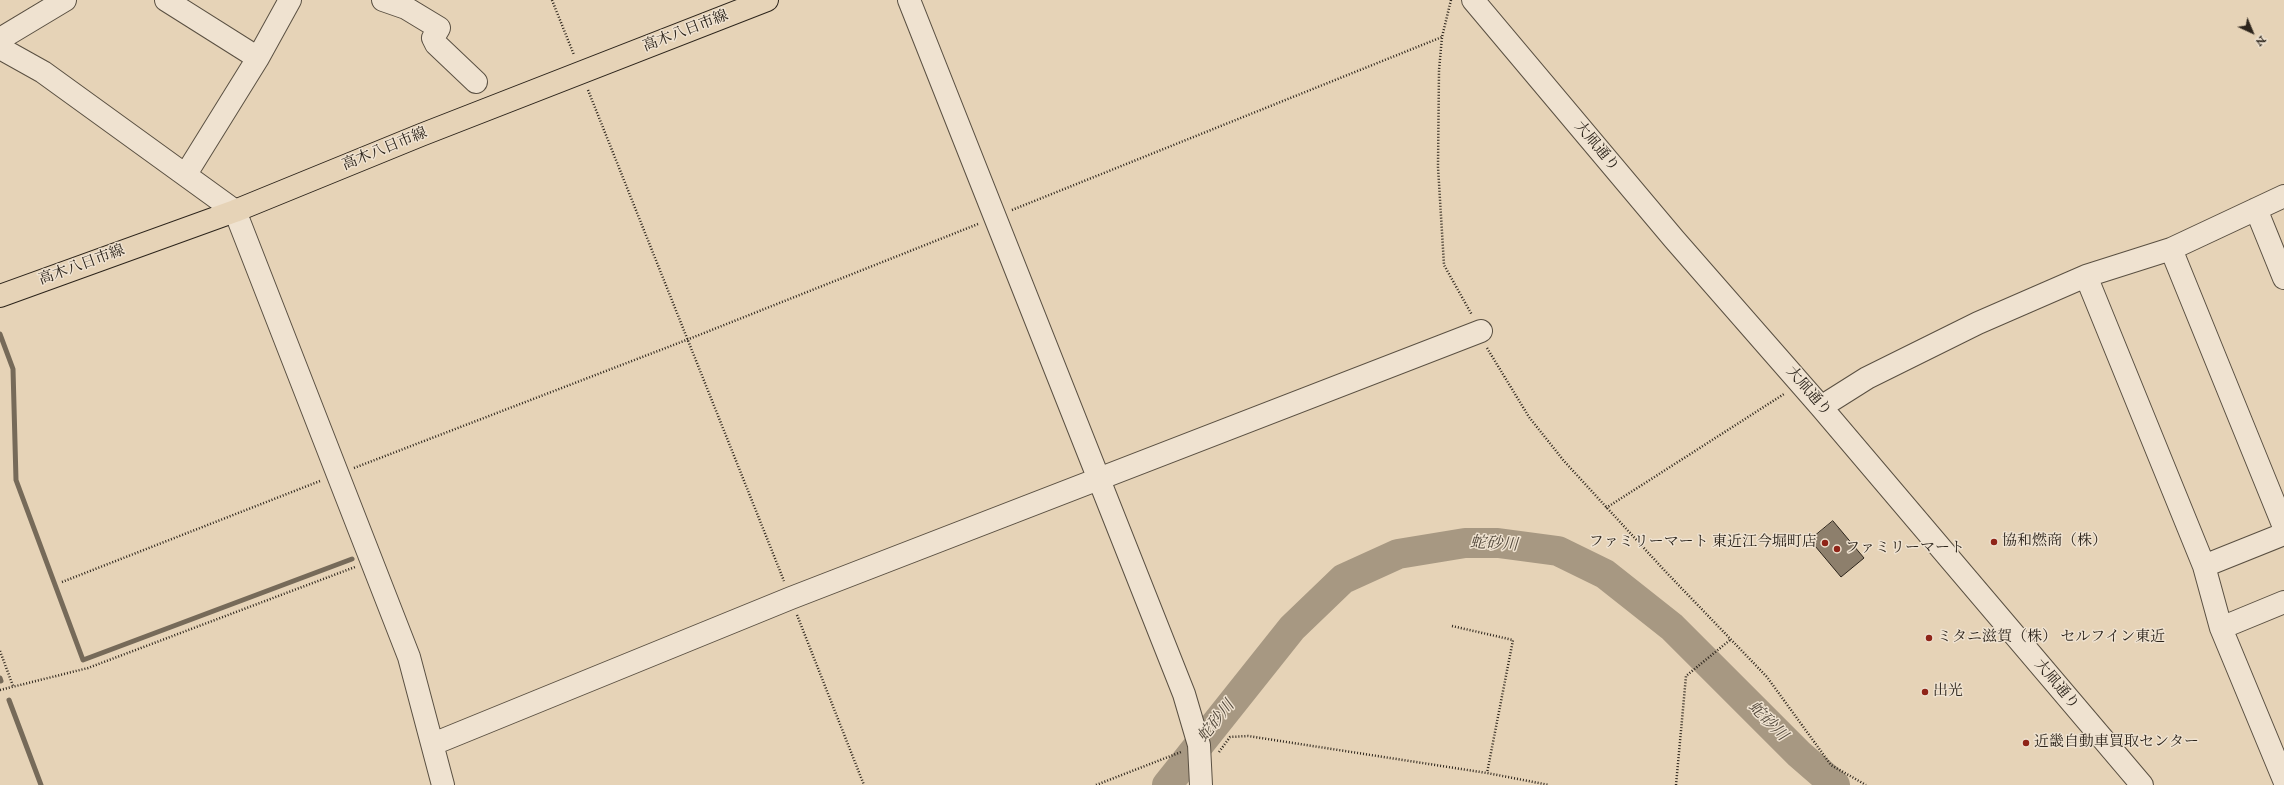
<!DOCTYPE html>
<meta charset="utf-8">
<style>
body{margin:0}
#map{position:relative;width:2284px;height:785px;overflow:hidden;background:#e6d3b7;font-family:"IM FELL English",serif}
canvas{display:block}
.north{position:absolute;left:2232px;top:12px;width:40px;height:40px;-webkit-text-stroke:3px #efe2d0;paint-order:stroke;rotate:136deg;font-size:11px;font-weight:700;line-height:16px;text-align:center;color:#2c241b}
.north::after{content:'';display:block;margin:auto;width:14px;height:18px;background:#2c241b;clip-path:polygon(50% 0,100% 100%,50% 72%,0 100%)}
</style>
<div id="map">
<canvas width="2284" height="785"></canvas>
<div class="north">N</div>
</div>
<script>
const context = document.querySelector('canvas').getContext('2d');
context.lineJoin = 'round';
function stroke(path, color, width, dash) { context.strokeStyle = color; context.lineWidth = width; context.lineCap = dash ? 'butt' : 'round'; context.setLineDash(dash || []); context.stroke(path); }
function fillPath(path, color) { context.fillStyle = color; context.fill(path, 'evenodd'); }
function write(font, color, halo, rows, align = 'center') {
  context.font = font + ' "IM FELL English","Noto Serif JP",serif'; context.lineWidth = 3; context.setLineDash([]); context.textBaseline = 'middle'; context.strokeStyle = halo; context.fillStyle = color; for (const [text, x, y, turn = 0] of rows) {
    context.save(); context.translate(x, y); context.rotate((+turn || 0) * Math.PI / 180); context.textAlign = isNaN(turn) ? turn : align; if (halo) context.strokeText(text, 0, 0); context.fillText(text, 0, 0); context.restore();
  }
}
stroke(new Path2D(`
 M0 334 13 369 16 480 83 660 352 559
 M0 678 1 681
 M9 700 41 785`), '#766a59', 5);
stroke(new Path2D(`
 M1167 785 1292 628 1343 579 1398 554 1465 543H1498L1558 551 1605 574 1672 627 1799 754 1835 785`), '#a79882', 30);
const building = new Path2D(`
 M1833 521 1864 558 1841 577 1810 540Z`);
fillPath(building, '#8d7f6c');
stroke(building, '#2c241b', 1);
const minor = new Path2D(`
 M166 0 258 58
 M383 0 406 8 439 28 433 38 436 44 476 82
 M909 0 1184 694 1199 745 1201 785
 M1473 0 1674 239 1821 407 2142 785
 M0 39 65 0
 M0 48 43 72 235 211 409 657 443 785
 M186 174 258 58 290 0
 M2256 209 2284 278
 M2171 249 2284 527
 M2086 276 2204 566 2221 628 2284 780
 M1821 407 1867 378 1978 323 2086 276 2171 249 2284 196
 M2204 566 2284 534
 M2221 628 2284 602
 M433 744 791 598 1481 331`);
const major = new Path2D(`
 M0 296 235 211 421 135 767 0`);
stroke(minor, '#5a5042', 24);
stroke(major, '#2c241b', 24);
stroke(new Path2D(`
 M552 0 574 55
 M1451 0 1442 37 1439 70 1438 167 1444 265 1472 315
 M588 90 784 581
 M1012 210 1442 37
 M1487 348 1529 417 1564 461 1665 571 1767 677 1831 765 1866 785
 M354 468 689 339 978 224
 M1606 508 1784 394
 M62 582 320 481
 M797 615 864 785
 M1452 626 1513 640 1487 773
 M0 651 13 686
 M0 690 88 668 355 567
 M1219 752 1230 737 1248 736 1487 773 1549 785
 M1096 785 1181 752
 M1676 785 1686 676 1730 640`), '#2c241b', 2.5, [1, 2]);
stroke(minor, '#efe2d0', 22);
stroke(major, '#e6d3b7', 22);
for (const [x, y, r, color] of [
 [1994,542,4,"#8f2418"],
 [1825,543,4,"#8f2418"],
 [1837,549,4,"#8f2418"],
 [1929,638,4,"#8f2418"],
 [1925,692,4,"#8f2418"],
 [2026,743,4,"#8f2418"]
]) { const dot = new Path2D(); dot.arc(x, y, r, 0, 2 * Math.PI); context.fillStyle = color; context.fill(dot); stroke(dot, '#efe2d0', 1.5); }
write('15px', '#2c241b', '#efe2d0', [
 ["高木八日市線",686,32,-21],
 ["大凧通り",1596,147,50],
 ["高木八日市線",385,150,-22],
 ["高木八日市線",82,266,-20],
 ["大凧通り",1808,392,49],
 ["大凧通り",2056,685,50]
]);
write('15px', '#2c241b', '#efe2d0', [
 ["協和燃商（株）",2002,542],
 ["ファミリーマート 東近江今堀町店",1817,543,"right"],
 ["ファミリーマート",1845,549],
 ["ミタニ滋賀（株） セルフイン東近",1937,638],
 ["出光",1933,692],
 ["近畿自動車買取センター",2034,743]
], 'left');
write('italic 16px', '#51473a', '#efe2d0', [
 ["蛇砂川",1494,545,3],
 ["蛇砂川",1217,722,-51],
 ["蛇砂川",1767,722,45]
]);
</script>
